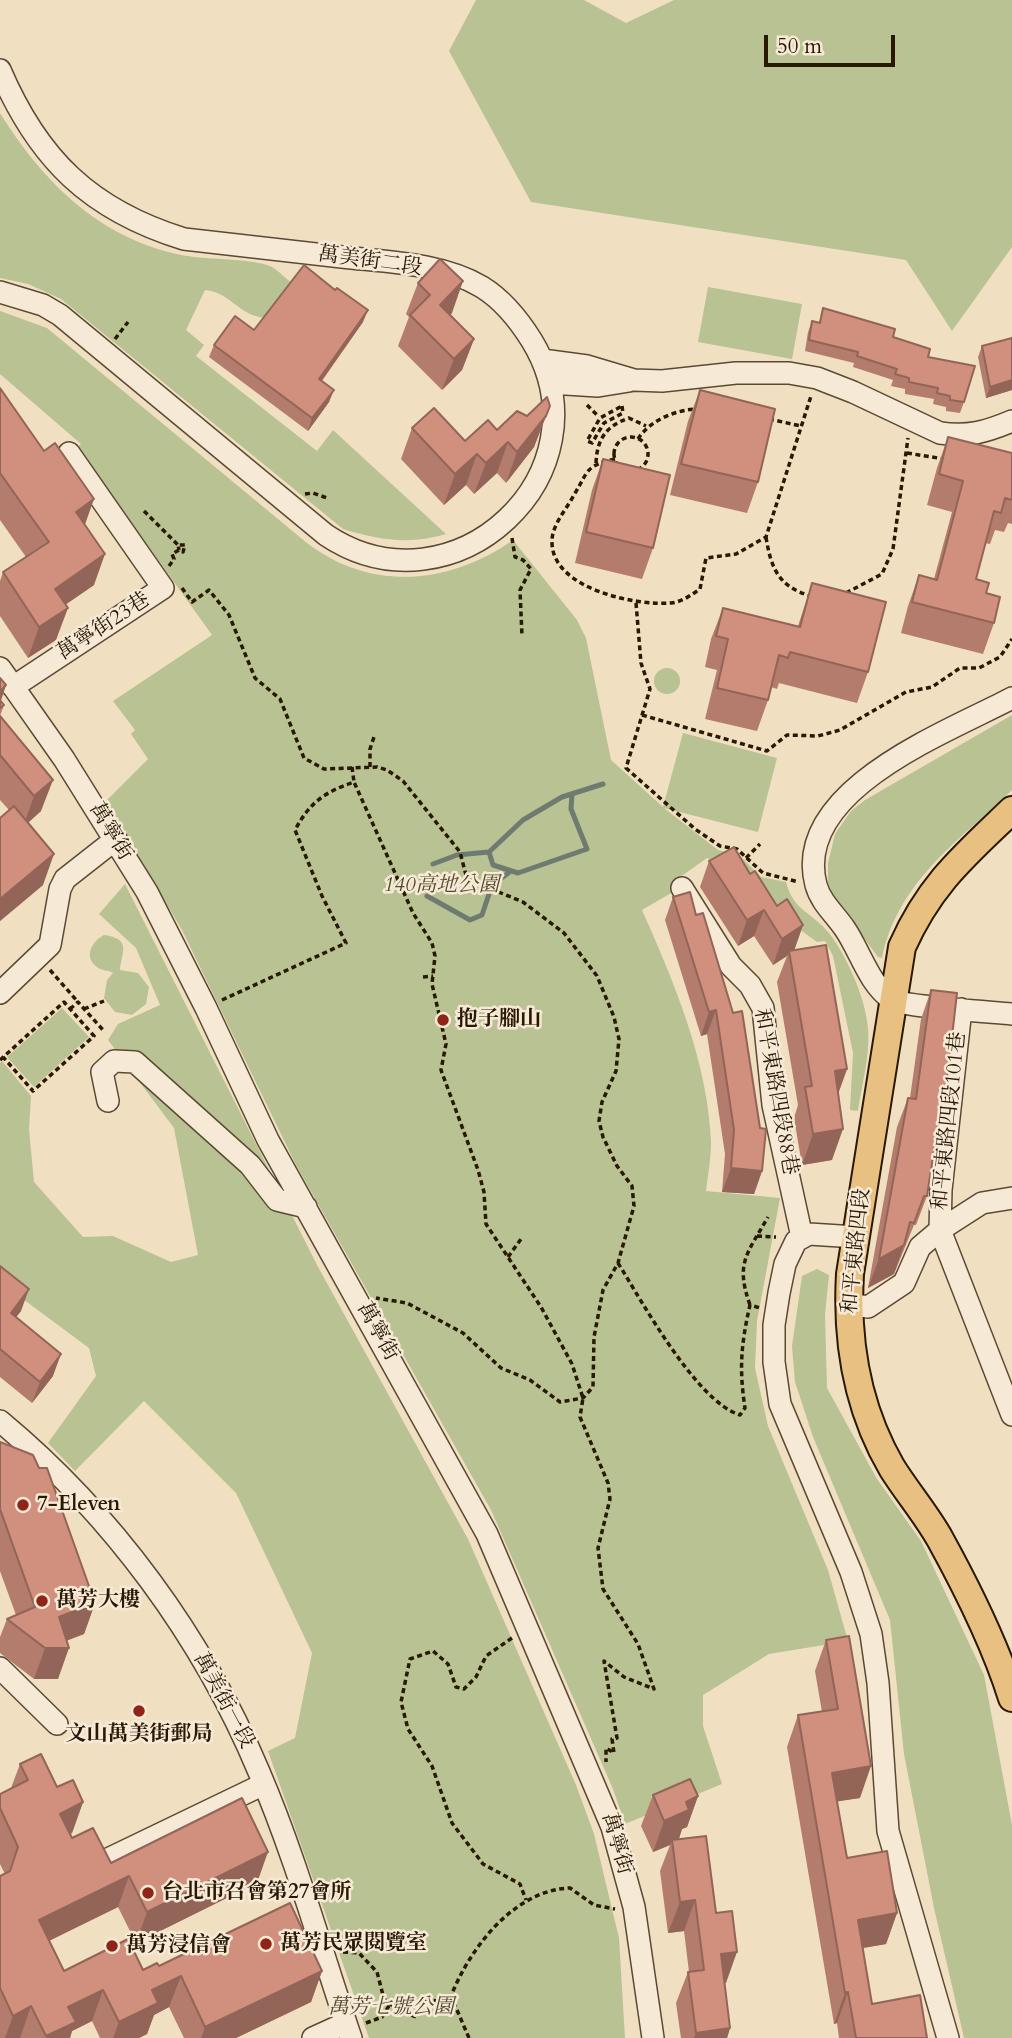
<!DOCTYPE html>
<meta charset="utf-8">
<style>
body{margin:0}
#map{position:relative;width:1012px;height:2038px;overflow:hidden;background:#f1dfc2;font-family:Cardo,serif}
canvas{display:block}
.scale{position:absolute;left:764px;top:35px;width:131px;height:32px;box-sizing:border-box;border:4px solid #291903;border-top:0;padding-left:9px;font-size:21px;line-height:24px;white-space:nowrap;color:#291903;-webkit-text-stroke:5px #f6ead7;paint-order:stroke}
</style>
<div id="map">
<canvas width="1012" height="2038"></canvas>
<div class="scale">50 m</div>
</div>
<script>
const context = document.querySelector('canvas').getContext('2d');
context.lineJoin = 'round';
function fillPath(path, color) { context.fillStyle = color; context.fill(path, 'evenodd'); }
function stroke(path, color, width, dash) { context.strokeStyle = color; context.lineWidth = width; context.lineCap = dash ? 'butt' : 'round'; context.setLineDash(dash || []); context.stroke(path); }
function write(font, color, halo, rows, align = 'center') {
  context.font = font + ' Cardo,"Noto Serif TC",serif'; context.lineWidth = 5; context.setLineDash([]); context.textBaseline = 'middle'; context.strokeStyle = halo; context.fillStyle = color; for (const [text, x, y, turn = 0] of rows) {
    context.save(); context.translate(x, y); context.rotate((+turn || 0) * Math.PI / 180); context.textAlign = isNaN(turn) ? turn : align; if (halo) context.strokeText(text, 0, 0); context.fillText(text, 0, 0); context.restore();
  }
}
fillPath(new Path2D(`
 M476 0H584L626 23 674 0H1012V247L952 331 906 260 531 202 449 51Z
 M0 113C43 182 99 238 181 255 204 260 254 258 272 267 279 271 286 279 293 284L267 318C239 317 231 292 205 290L186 330 204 345 196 356 317 451 333 430 446 534C409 545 379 540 343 529L61 299 28 284 0 278Z
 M708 287 802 304 792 359 698 342Z
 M0 311 47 328 307 543C371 592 449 585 513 540L577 620 586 638 611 760 663 807 683 733 777 758 758 832 664 808 718 850 739 855 761 877 786 882C794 912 811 911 829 933 845 953 864 995 867 1021 872 1050 862 1083 858 1111L850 1110 853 1053 833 956 825 941 817 942 785 919 766 891 707 858 676 880 680 888 642 910C674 982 708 1062 711 1142 711 1158 708 1175 706 1191L780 1198 757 1321 755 1368 768 1426 828 1570 848 1641 769 1654 703 1695V1726L722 1784 625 1824 613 1789 491 1510 296 1165 182 930 106 801 148 759 131 734 135 730 113 701 212 635 77 447 81 444 0 374Z
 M654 681a13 13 0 1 1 26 0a13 13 0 1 1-26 0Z
 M1012 715V790C959 841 898 881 882 958L878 957 834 897 828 883V863L835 834 851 811 865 800Z
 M125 884 317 1265 468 1539 576 1785 594 1834 619 1938 625 2038H369L268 1751 295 1738 312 1653 236 1493 144 1401 75 1471 48 1443 96 1376 89 1348 0 1282V1063L2 1061 31 1096 29 1129 34 1182 83 1237 113 1236 171 1262 198 1255 174 1128 108 1040 118 1024 160 1005 136 948 99 914Z
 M104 935C133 939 121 953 120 970L138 973 149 987 146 1004 132 1015 115 1012 104 998 107 980 113 973C108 970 102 971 97 967 83 957 92 941 104 935Z
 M62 1008 89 1037 34 1087 7 1057Z
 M817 1269 829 1275 825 1315 827 1388 877 1479 921 1541 984 1675 1012 1825V2038H964L934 1908 904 1754 890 1620 813 1437 795 1382 792 1346 802 1276Z`), '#b9c293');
stroke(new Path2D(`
 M572 794 571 809 587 849 518 873 493 865 489 852 523 820 562 797 603 784
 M433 864 457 855 489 852
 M427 896 470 920 482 915 492 885 511 871`), '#6f7a71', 5);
const minor = new Path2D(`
 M0 70C38 159 90 210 184 239 237 245 290 251 342 257 387 262 442 263 482 287 503 300 519 320 532 341 612 473 453 620 326 535L60 315 43 305 0 292
 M542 360 587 366 634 380 662 381 736 373H789L817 378 853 392 940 433C968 437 986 432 1012 421
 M550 383 598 386 629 381
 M0 668 64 759 147 892 206 1008 268 1140 487 1534 612 1827 634 1907 653 2038
 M13 687 163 588 69 453
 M1012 698C948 732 791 790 816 885 821 903 835 914 845 929 860 951 869 984 891 999 903 1007 992 1012 1012 1014
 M682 888 731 966 750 985 763 1008 773 1105 802 1237
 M0 993 50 945 60 889 65 879 116 839
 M108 1101 102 1072 114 1061 135 1062 250 1165 277 1200 306 1207
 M1012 1198 982 1203 940 1230 1012 1415
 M856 1237 809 1234 796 1241 785 1264 779 1293 774 1325V1362L780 1404 851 1572 871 1634 878 1683 888 1831 948 2038
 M848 1304 868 1307 904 1283 920 1247 940 1230 941 1190 961 1009
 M0 1421C112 1514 203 1638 259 1772 296 1858 321 1950 351 2038
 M0 1668 57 1724
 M104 1861 264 1784
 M313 2038 346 2023`);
const major = new Path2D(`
 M1012 810C964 856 930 884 902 947L850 1274C846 1342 857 1408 892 1468 907 1492 926 1514 940 1539 967 1588 995 1644 1012 1698`);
stroke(minor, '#5b4a33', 24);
stroke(major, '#291903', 30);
stroke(new Path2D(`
 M115 339 128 322
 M587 405 599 417
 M622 406 623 413 604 423 592 443 587 441 600 418Z
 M769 419 801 426
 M614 454a17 17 0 1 1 34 0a17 17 0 1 1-34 0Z
 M638 439C649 421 675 410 696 409
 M907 453 944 459
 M615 459C585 466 589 470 574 495 566 510 551 526 552 543 553 589 636 606 671 603 682 602 691 595 700 589L706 558 736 554 766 537 811 396
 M596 463C597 439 606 426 629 418L646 426
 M305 494 313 493 327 498
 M144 511 178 545
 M766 537C771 569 779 587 811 596
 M512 538 515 557 523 560 531 569 520 590 522 636
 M169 566 174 559 172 554 179 550 183 552 185 545H178L179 550
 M182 588 192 602 209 590 229 615 255 678 280 699 304 758 324 769 377 767 387 770 403 781 460 852 467 879 523 902 564 933 597 976 614 1017 619 1039 616 1071 602 1102 599 1121 603 1137 617 1166 632 1186 634 1206 618 1263 603 1290 594 1337 593 1387 583 1398 560 1402 530 1380 501 1368 463 1333 407 1303 376 1298
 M846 593 882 574 893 549 908 438
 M636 603 641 663 650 689 626 768 695 829 720 846 737 849 763 873 799 882
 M642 715 767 751 787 735 818 736 840 730 906 692 932 687 960 668H979L1000 657 1012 639
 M352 767 354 782
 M370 767V749L375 734
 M746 858 760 844
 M50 970 78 1002
 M423 977 433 976
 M222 1000 346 943 322 896 295 830C310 802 325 792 354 782L413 913 432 943 435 956 432 984 446 1044 441 1070 478 1170 484 1192 486 1224 541 1307 572 1364 583 1398 580 1417 608 1483 610 1499 598 1548 603 1589 638 1644 654 1689 624 1677 604 1661 617 1738 612 1739 614 1753 606 1748V1762
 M70 1009 78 1002 103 1030
 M84 1009 104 1001
 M0 1060 64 1002 94 1036 33 1091 3 1057
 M757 1236 776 1237
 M508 1257 521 1239
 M618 1263C643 1303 696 1401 740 1415L745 1408C739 1369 741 1344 750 1305L760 1308
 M750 1305C735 1263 747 1254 768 1217
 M512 1638 486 1656 476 1677 464 1689 456 1687 448 1664 433 1651 410 1659 401 1702 408 1729 432 1766 452 1823 483 1864 520 1884 526 1900
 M343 1952 359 1953 377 1972 384 1999 397 2009 416 2017 425 1999 437 2001 451 1996
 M397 2009 407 1996
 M366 2023 382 2017 390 2004
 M469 2038 451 1996C470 1948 514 1890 570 1888L594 1905 615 1909`), '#291903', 3.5, [5, 3.5]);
stroke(minor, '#f6ead7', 21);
stroke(major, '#e8c081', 26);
fillPath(new Path2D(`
 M418 283 452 313 450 315 474 339 462 370 442 390 398 346 409 317 406 314Z
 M823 308 893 337 928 357 964 402 960 413 946 411V407L933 404 934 399 905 394V389L891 386 893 380 853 367 854 363 805 351 808 332 812 321 819 322Z
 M363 322 322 381 329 402 308 431 209 357 214 345Z
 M1012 338V390L986 398 978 357 982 346Z
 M0 388 85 525 94 585 65 605 56 640 28 658 0 616V581L3 572 26 557 0 520Z
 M700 390 758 482 747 513 670 495 688 421Z
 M550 406 534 447 506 483 497 473 474 494 466 485 444 505 401 459 412 428 465 441 497 430Z
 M948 437 1012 453V524L1008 523 1004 532 995 530 990 544 985 543 976 579 986 593 994 623 983 654 901 633 908 606 919 575 934 579 952 512 927 505 937 468Z
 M603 459 653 548 642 579 575 563 592 490Z
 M812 583 868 672 857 703 779 683 777 689 771 687 768 700 757 731 705 719 717 670 705 667 711 639 723 608 798 626Z
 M0 678 6 685 1 701 4 705 0 716 41 811 28 823 43 885 0 921V818L9 810 0 800Z
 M709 861 750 874 777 906 803 925 794 950 847 1069 838 1093 832 1160 802 1165 794 1118 798 1105 777 982 787 956 773 965 754 936 738 946 700 887Z
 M690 892 762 1171 754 1194 722 1192 725 1154 707 1034 701 1036 665 920 673 897Z
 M931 990 945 1099 940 1115 927 1196 916 1225H914L894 1274 868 1288 897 1127 908 1098H910L921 1019Z
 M0 1266 21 1311 16 1317 53 1376 32 1403 0 1377Z
 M0 1442 95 1603 84 1634 67 1640 58 1679H34L0 1653V1637L7 1619 16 1615 0 1571Z
 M826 1640 860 1798 837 1801 847 1858 897 1913 886 1944 862 1948 872 2004 927 2038H839L837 2023 834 2024 787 1747 798 1715 822 1712 815 1671Z
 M20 1764 83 1802 72 1833 70 1834 72 1838 111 1863 257 1883 136 1943 118 1907 49 1941 64 1971 143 1970 159 1966 322 1971 311 2002 236 2038H184L169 2007 154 2015 147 2034 139 2038H100L92 2021 72 2031 70 2038H0V1876L5 1874 0 1864V1794L11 1788Z
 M653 1795 698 1796 687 1827 682 1829 679 1839 726 1983H725L730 2028 727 2038H681L676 2003 688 1972H689L684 1931 668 1933 660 1871 670 1845 653 1852 641 1826Z`), '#b37c6c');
fillPath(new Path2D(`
 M463 281 452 313 429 336 440 305Z
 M368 310 363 322 314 391 319 379Z
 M474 339 462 370 442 390 454 359Z
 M1012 380V390L986 398 990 387Z
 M334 390 329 402 308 431 312 418Z
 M546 416 534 447 506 483 517 452Z
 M508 442 497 473 474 494 486 463Z
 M477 454 466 485 444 505 455 474Z
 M94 499 83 530 76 512Z
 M105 554 94 585 43 620 55 589Z
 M68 608 56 640 28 658 39 627Z
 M6 685 0 702V691Z
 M53 780 41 811 23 827 34 796Z
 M54 854 43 885 0 921V899Z
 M764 910 754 936 738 946 747 920Z
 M803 925 794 951H789L787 956 773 965 782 939Z
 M716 1010 707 1034 701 1036 709 1012Z
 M847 1069 836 1100 835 1071Z
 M942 1099H945L935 1129Z
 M843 1129 832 1160 802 1165 813 1134Z
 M731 1168 762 1171 754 1194 722 1192Z
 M904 1245 894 1274 868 1288 879 1259Z
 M29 1289 21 1311 3 1334 11 1313Z
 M61 1354 53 1376 32 1403 40 1382Z
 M95 1603 84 1634 48 1648H69L58 1679H34L45 1648 59 1617Z
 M871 1766 860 1798 821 1804 832 1773Z
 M698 1796 687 1827 682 1829 678 1841 672 1840 670 1845 653 1852 664 1821 686 1802Z
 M83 1802 72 1833 48 1845 60 1814Z
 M268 1852 257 1883 136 1943 147 1912Z
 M129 1876 118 1907 28 1951 39 1920Z
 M695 1900 684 1931 668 1933 680 1902Z
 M897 1913 886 1944 846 1951 858 1920Z
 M737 1952 726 1983 710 1985 721 1954Z
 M322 1971 311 2002 236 2038H201L205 2027Z
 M181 1976 169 2007 154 2015 147 2034 139 2038H113L119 2022 152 1990Z
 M103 1990 92 2021 72 2031 70 2038H46L68 2007Z
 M848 1992 837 2023 834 2024 845 1993Z
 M31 2006 20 2038H5L13 2016Z
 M730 2028 727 2038H694L696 2033Z`), '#926558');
const building = new Path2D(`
 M440 259 463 281 440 305 474 339 454 359 410 315 430 295 418 283Z
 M304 265 335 290 337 288 368 310 319 379 334 390 312 418 214 345 235 316 254 330Z
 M823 308 895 329 893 337 930 349 928 357 975 366 964 402 950 400V396L937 393 938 388 909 382V378L895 374 897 369 857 356 858 352 809 340 812 321 820 323Z
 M1012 338V380L990 387 982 346Z
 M0 388 44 451 55 443 94 499 76 512 105 554 55 589 68 608 39 627 3 572 49 542 0 473Z
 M700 390 775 409 758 482 681 464Z
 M547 397 550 406 546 416 517 452 508 442 486 463 477 454 455 474 412 428 434 408 465 441 488 420 497 430 517 411 527 416Z
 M948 437 1012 453V500L1005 498 1001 513 994 511 976 579 989 583 986 593 1000 597 994 623 912 602 919 575 937 580 963 481 939 474Z
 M603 459 670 475 653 548 586 532Z
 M812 583 886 602 868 672 790 652 788 658 779 655 768 700 717 688 728 639 716 636 723 608 800 627Z
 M0 678 6 685 0 691Z
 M0 700 4 705 0 708Z
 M0 716 53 780 34 796 0 755Z
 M14 806 54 854 0 899V818Z
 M734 847 750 874 755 871 777 906 787 899 803 925 782 939 764 910 747 920 709 861Z
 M690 892 696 915 703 913 733 1013 742 1011 760 1128 766 1129 762 1171 731 1168 734 1130 716 1010 709 1012 673 897Z
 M826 945 847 1069 835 1071 843 1129 813 1134 805 1087 812 1086 789 951Z
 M931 990 957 993 945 1099H942L927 1196H924L914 1223 910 1222 904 1245 879 1259 908 1098 916 1099Z
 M0 1266 29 1289 11 1313 61 1354 40 1382 0 1349Z
 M0 1442 33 1455 39 1468H47L95 1603 59 1617 69 1648H45L7 1619 35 1607 0 1509Z
 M849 1636 871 1766 832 1773 847 1858 887 1851 897 1913 858 1920 872 2004 920 1995 927 2038H856L848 1992 845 1993 798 1715 838 1709 826 1640Z
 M41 1754 57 1787 73 1780 83 1802 60 1814 72 1838 93 1828 111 1863 242 1798 268 1852 147 1912 129 1876 39 1920 64 1971 128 1939 143 1970 157 1963 159 1966 290 1903 322 1971 205 2027 181 1976 152 1990 158 2003 119 2022 103 1990 68 2007 76 2022 46 2036 31 2006 13 2016 0 1988V1876L10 1871 18 1847 0 1808V1794L28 1780 20 1764Z
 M690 1779 698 1796 686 1802 689 1810 664 1821 653 1795Z
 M706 1836 716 1913 732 1911 737 1952 721 1954 730 2028 696 2033 688 1972 704 1970 695 1900 680 1902 672 1840Z`);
fillPath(building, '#d0907d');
stroke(building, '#926558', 2);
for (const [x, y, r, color] of [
 [443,1020,7,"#8f2418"],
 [23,1505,7,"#8f2418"],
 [42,1601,7,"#8f2418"],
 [139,1711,7,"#8f2418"],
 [148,1893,7,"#8f2418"],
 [266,1944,7,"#8f2418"],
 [112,1946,7,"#8f2418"]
]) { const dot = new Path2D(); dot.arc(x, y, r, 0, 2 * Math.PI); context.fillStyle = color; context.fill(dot); stroke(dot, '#f6ead7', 2.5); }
write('21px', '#291903', '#f6ead7', [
 ["萬美街二段",370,262,8],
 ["萬寧街23巷",104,627,-33],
 ["萬寧街",110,832,59],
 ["和平東路四段88巷",775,1092,80],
 ["和平東路四段101巷",950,1121,-84],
 ["和平東路四段",857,1251,-84],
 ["萬寧街",377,1332,61],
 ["萬美街一段",223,1701,62],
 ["萬寧街",616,1844,74]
]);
write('italic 21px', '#544c2e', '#f6ead7', [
 ["140高地公園",441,886],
 ["萬芳七號公園",391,2008]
]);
write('bold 21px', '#291903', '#f6ead7', [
 ["抱子腳山",457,1020],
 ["7-Eleven",37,1505],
 ["萬芳大樓",56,1601],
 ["文山萬美街郵局",139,1735,"center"],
 ["台北市召會第27會所",162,1893],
 ["萬芳民眾閱覽室",280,1944],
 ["萬芳浸信會",126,1946]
], 'left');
</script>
